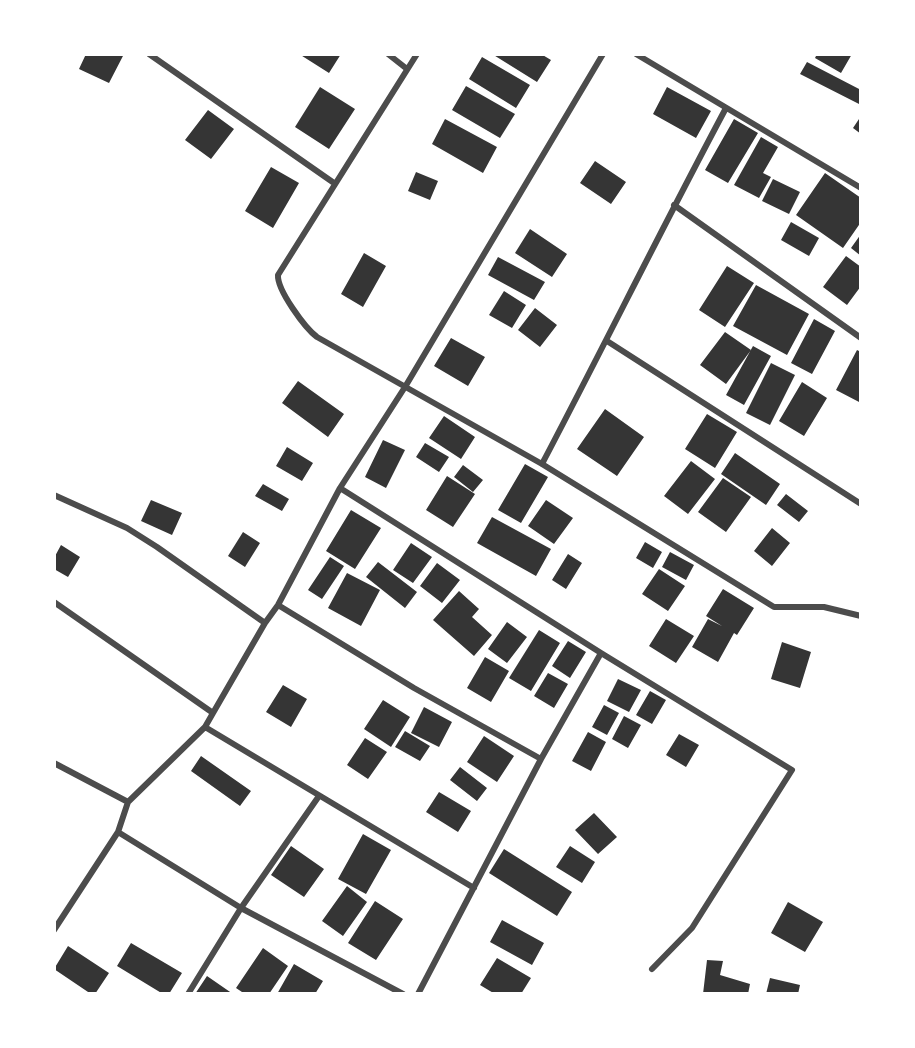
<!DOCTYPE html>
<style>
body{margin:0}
#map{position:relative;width:915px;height:1048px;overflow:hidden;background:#fff;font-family:"Sofia Sans Condensed",sans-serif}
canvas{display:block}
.frame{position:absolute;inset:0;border:56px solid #fff;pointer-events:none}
</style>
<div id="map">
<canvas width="915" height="1048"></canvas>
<div class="frame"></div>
</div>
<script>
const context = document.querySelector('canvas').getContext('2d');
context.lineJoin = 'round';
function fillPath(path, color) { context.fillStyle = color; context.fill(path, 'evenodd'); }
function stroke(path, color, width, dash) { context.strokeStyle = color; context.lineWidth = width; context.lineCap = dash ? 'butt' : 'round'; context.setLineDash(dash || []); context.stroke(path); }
fillPath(new Path2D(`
 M86 54H124L109 83 79 69Z
 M299 54H341L329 73Z
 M492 54H541L551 60 537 82Z
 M817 54H852L841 73 815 58Z
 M482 57 530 85 516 108 469 79Z
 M807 62 861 90V105L800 74Z
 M466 86 515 114 500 138 452 110Z
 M320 87 355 109 329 149 295 127Z
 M667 87 711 111 696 138 653 114Z
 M208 110 234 129 211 159 185 140Z
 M861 116V134L853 128Z
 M445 119 497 147 483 173 432 144Z
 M734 119 758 133 728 183 705 170Z
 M761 137 778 147 763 173 771 177 759 198 734 185Z
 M595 161 626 182 611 204 580 183Z
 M271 167 299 183 273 228 245 211Z
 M416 172 438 181 430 200 408 191Z
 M825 173 861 198V222L843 248 796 215Z
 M773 179 800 192 789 214 762 201Z
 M791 222 819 238 809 256 781 240Z
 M530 229 567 254 552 277 515 253Z
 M861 234V256L851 248Z
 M364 253 386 266 363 307 341 294Z
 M846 256 861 267V286L847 305 823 287Z
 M498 257 545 282 534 300 488 275Z
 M727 266 754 283 725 327 699 310Z
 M756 285 809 314 787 355 733 326Z
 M504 291 526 305 512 328 489 315Z
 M535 308 557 325 540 347 518 330Z
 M814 319 835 331 812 374 791 363Z
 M725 332 751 350 726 384 700 365Z
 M451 338 485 357 468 386 434 366Z
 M753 346 771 356 744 405 726 395Z
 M857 350 861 352V403L836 390Z
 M771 363 795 375 770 425 746 413Z
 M298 381 344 414 328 437 282 403Z
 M802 382 827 398 804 436 779 421Z
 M605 409 644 437 617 476 577 449Z
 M707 414 737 432 715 468 685 449Z
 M444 416 475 437 461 459 429 438Z
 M383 440 405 450 386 488 365 477Z
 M425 443 449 457 439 472 416 457Z
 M287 447 313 463 302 481 276 466Z
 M735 453 780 484 766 505 721 474Z
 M691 461 715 479 688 514 664 496Z
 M525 464 548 477 521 523 498 510Z
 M463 465 483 480 473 492 454 477Z
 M447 476 475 494 453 527 426 510Z
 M723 478 751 497 726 532 698 512Z
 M263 484 289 499 282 511 255 496Z
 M786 494 808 511 799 522 777 505Z
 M151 500 182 513 172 535 141 521Z
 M546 500 573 518 554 544 528 526Z
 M351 510 381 528 355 569 326 551Z
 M492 517 551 549 536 576 477 543Z
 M772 528 790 543 772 566 754 551Z
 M243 532 260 543 245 567 228 556Z
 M645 542 662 552 653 568 636 558Z
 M411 543 432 557 413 583 393 570Z
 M61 545 80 557 68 577 54 569V558Z
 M670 552 694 565 686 580 662 567Z
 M568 554 582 563 566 589 552 580Z
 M330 557 344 566 322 599 308 590Z
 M378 562 417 592 405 608 366 577Z
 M437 563 460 580 442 603 420 586Z
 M659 569 685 586 668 611 642 594Z
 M347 573 380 590 361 626 328 608Z
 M723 589 754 608 737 635 734 633 718 662 692 647 708 619 722 626 706 616Z
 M459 591 479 609 472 617 492 635 474 656 433 620Z
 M666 619 694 636 676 663 649 646Z
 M507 622 527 637 507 663 488 649Z
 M539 630 560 643 531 691 509 678Z
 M568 641 586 652 570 678 552 666Z
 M782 642 811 652 800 688 771 679Z
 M485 657 509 671 491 702 467 688Z
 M548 673 568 684 554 708 534 696Z
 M618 679 641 690 629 712 607 701Z
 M283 685 307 699 291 727 266 712Z
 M650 691 666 700 652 724 636 715Z
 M383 700 410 717 391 747 364 729Z
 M604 705 619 713 607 735 592 727Z
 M424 707 452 722 439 747 411 733Z
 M624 716 641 725 628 748 612 739Z
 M405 731 430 746 420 761 395 747Z
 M588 732 606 742 591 771 572 761Z
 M679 734 699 745 686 767 666 755Z
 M484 736 514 756 497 782 467 762Z
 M365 738 387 752 368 779 347 765Z
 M201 756 251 791 240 806 191 771Z
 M460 767 487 788 477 801 450 780Z
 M439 792 471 811 458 832 426 812Z
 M594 813 617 837 598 854 575 830Z
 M363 834 391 850 366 894 338 879Z
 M291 846 324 869 304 897 271 875Z
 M570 846 595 862 582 883 556 867Z
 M504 849 572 892 557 916 489 873Z
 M347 886 367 902 343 936 322 921Z
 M375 901 403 919 376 960 348 943Z
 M788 902 823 922 805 952 771 933Z
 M502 920 544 943 532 965 490 942Z
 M131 943 182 973 169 994H163L117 966Z
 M68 946 109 973 95 994H91L54 969Z
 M263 948 288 966 269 994H245L236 988Z
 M497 958 531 978 521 994H495L480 985Z
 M707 960 723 961 720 975 750 984 748 994H703Z
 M294 964 323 981 315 994H277Z
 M207 976 233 994H195Z
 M770 978 800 985 798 994H766Z`), '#353535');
stroke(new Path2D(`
 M149 54 334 183
 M388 54 407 69
 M417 54 278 275C277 290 305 328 317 337L542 464 774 607H824L861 616
 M636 54 861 188
 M674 205 861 338
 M607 341 861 504
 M542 464C604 346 663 226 726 108
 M340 488 601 653 792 770 692 928 652 969
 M54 495 127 528 157 547 265 623
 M54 602 213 713
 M278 605 414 688 541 759
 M205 727 474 888
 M54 763 128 802
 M118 832 241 908 403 994
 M54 930 118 832 128 802 205 727 213 713 265 623 278 605 340 488 405 387 603 54
 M188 994 241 908 319 796
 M418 994 541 759 601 653`), '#4c4c4c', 6);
</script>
